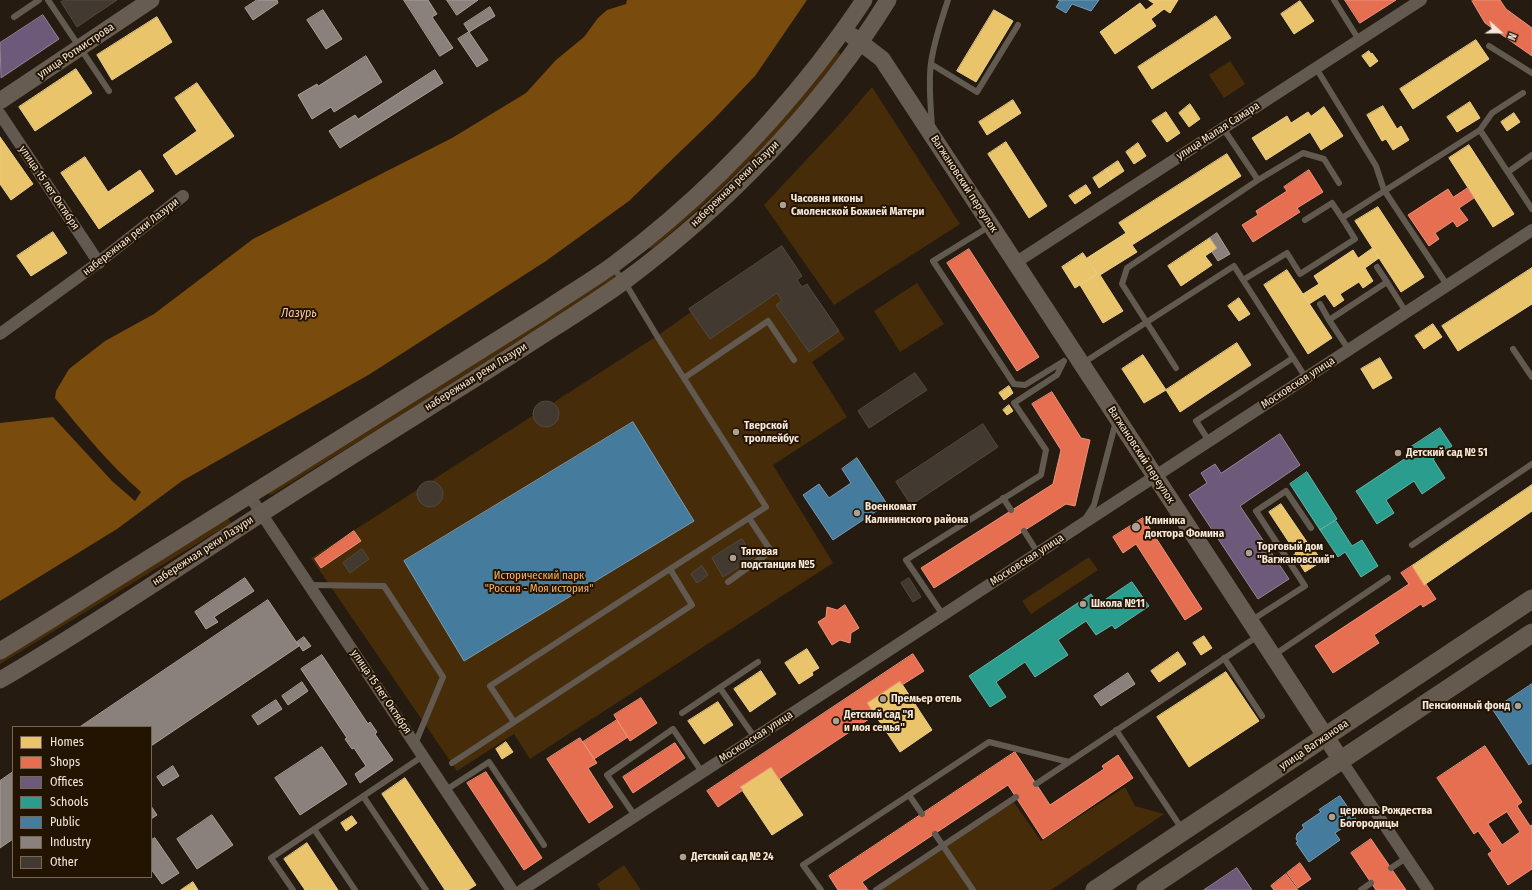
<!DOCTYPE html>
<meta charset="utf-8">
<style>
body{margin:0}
#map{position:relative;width:1532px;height:890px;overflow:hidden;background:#251b10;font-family:"Fira Sans Condensed",sans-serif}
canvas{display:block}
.legend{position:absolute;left:12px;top:726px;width:140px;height:152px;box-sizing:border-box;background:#231301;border:1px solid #766858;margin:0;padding:5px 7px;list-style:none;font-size:12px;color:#f3e7db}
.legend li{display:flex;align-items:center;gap:8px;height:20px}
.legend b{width:20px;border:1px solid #766858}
.north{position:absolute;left:1480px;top:12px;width:40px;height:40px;-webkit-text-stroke:3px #231301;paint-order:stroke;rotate:111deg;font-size:11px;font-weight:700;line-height:16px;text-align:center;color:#f3e7db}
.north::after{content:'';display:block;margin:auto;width:14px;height:18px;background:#f3e7db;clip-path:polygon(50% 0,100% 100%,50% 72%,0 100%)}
</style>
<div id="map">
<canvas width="1532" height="890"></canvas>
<ul class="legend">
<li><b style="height:11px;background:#e9c46a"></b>Homes</li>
<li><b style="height:11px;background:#e76f51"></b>Shops</li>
<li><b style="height:11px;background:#6d597a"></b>Offices</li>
<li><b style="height:11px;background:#2a9d8f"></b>Schools</li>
<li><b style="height:11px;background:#457b9d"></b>Public</li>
<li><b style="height:11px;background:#8a817c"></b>Industry</li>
<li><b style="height:11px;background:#423930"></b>Other</li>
</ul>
<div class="north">N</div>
</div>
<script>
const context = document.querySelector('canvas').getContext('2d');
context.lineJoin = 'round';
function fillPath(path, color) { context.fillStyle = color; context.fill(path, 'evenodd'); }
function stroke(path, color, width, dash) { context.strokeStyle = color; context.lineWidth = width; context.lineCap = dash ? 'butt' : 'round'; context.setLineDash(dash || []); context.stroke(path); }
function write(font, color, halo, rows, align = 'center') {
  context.font = font + ' "Fira Sans Condensed",sans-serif'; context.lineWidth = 4; context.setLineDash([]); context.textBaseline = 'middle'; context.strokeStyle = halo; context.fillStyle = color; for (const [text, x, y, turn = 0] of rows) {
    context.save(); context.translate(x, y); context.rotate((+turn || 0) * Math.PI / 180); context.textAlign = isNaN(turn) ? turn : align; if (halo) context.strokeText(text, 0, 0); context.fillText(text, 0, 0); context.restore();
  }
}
fillPath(new Path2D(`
 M836 51 842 55C830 70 819 86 806 101 760 154 708 201 655 247L650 249 648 245Z
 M1230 61 1245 84 1224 98 1209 75Z
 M872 87 960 224 834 305 764 205 840 124Z
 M782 246 802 276 797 280 802 287 807 284 845 339 812 362 847 417 773 465 833 563 530 759 514 734 457 771 311 558 657 336 691 312 689 309Z
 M613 273 616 274 617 278 421 403 271 495 269 494V490Z
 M917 283 944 324 900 352 874 311Z
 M228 517 231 523 0 664V657Z
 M1089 557 1098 570 1031 614 1022 601Z
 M1125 787 1135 806 1164 814 1051 890H878L1011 798 1041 841Z
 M624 865 641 890H601L597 884Z`), '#472c09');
fillPath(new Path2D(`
 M627 0H807L755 76 714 119 629 201 546 261 370 374 182 481 117 529 0 601V423L53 417 112 481 135 501 141 492C109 464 82 431 55 398L56 391 69 369 105 341 154 314 253 239 452 138 526 93 556 60 584 37 598 18 607 10 626 4Z`), '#794b0c');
const homes = new Path2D(`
 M1149 0H1178L1170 13 1164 9 1151 19 1156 26 1115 54 1100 32 1140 3 1146 10 1154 4Z
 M1300 1 1314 21 1294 34 1281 14Z
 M994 10 1013 21 976 82 957 71Z
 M1216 16 1231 38 1152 89 1138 67Z
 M157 17 172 42 112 80 97 55Z
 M1476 40 1489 59 1413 109 1400 89Z
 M1369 51 1371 54 1372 53 1378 61 1370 67 1362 56Z
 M76 69 92 93 35 131 19 107Z
 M197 83 234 136 176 175 163 155 197 131 175 98Z
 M1013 100 1021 113 987 135 979 122Z
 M1470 102 1480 118 1457 132 1447 117Z
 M1190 104 1200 119 1189 127 1179 113Z
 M1383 106 1397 129 1401 126 1409 140 1393 150 1386 139 1382 141 1367 115Z
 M1324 107 1343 136 1321 150 1310 132 1266 160 1252 138 1287 116 1291 123 1308 112 1311 116Z
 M1166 112 1180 133 1167 142 1152 121Z
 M1514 113 1520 122 1507 131 1501 122Z
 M0 137 33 184 11 200 0 184Z
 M1006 142 1047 206 1029 218 988 154Z
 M1138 143 1146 156 1134 164 1126 152Z
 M1469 145 1514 214 1493 227 1449 158Z
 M1227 154 1241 176 1132 245 1137 252 1100 275 1123 311 1103 323 1080 285 1097 274 1087 258 1126 233 1119 223Z
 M85 157 108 192 140 170 154 191 99 229 61 173Z
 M1118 161 1124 171 1112 179 1106 169Z
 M1106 169 1112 179 1099 188 1093 178Z
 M1086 185 1091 193 1075 204 1069 196Z
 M1378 207 1424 277 1401 292 1355 221Z
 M53 232 67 253 31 276 17 256Z
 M1210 238 1217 248 1205 256 1212 265 1181 286 1168 266Z
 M1373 248 1379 258 1365 268 1373 281 1363 288 1359 282 1340 294 1344 300 1334 307 1325 294 1309 304 1303 294 1319 284 1314 276 1353 250 1358 258Z
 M1083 253 1097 274 1075 288 1062 267Z
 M1532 268V304L1458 351 1442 326Z
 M1287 270 1332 338 1308 354 1264 285Z
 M1239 298 1250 314 1239 321 1228 306Z
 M1433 324 1442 337 1424 349 1415 336Z
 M1237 343 1251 365 1180 412 1166 390Z
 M1143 355 1166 390 1144 403 1122 369Z
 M1380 358 1392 378 1373 389 1361 369Z
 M1009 386 1013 393 1004 400 999 393Z
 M1009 405 1013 411 1007 415 1003 410Z
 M1532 485V511L1424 585 1412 566Z
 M1281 504 1309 545 1296 553 1269 512Z
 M1310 544 1322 561 1305 572 1294 555Z
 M1204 636 1212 648 1201 655 1193 643Z
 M807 649 819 668 812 672 813 675 799 684 785 663Z
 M1178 652 1186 664 1159 682 1151 671Z
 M761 671 776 694 750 712 734 689Z
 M1226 672 1259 721 1189 767 1157 717Z
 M900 681 932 730 900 752 867 703Z
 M718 702 733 725 704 744 688 721Z
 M506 742 513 752 502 759 496 749Z
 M771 767 803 815 772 835 740 787Z
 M405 778 476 885 468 890H445L382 794Z
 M352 816 357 823 346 831 341 823Z
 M307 843 338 890H305L284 859Z
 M193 882 198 890H181Z`);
fillPath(homes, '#e9c46a');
stroke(homes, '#ecce8c', 1);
const shops = new Path2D(`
 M1345 0H1396L1360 23Z
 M1473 0H1500L1506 9 1532 28V56L1485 23 1472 1Z
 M1309 170 1323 192 1297 208 1300 212 1253 242 1242 225 1258 215 1256 211 1287 191 1284 187Z
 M1468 188 1474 198 1459 208 1468 220 1457 227 1453 221 1435 233 1439 239 1429 246 1408 215 1448 189 1453 197Z
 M969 249 1039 357 1017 371 947 263Z
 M1052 392 1081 438 1090 440 1075 506 1066 504 934 588 921 568 1053 484 1061 450 1032 404Z
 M1143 518 1202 609 1185 620 1136 544 1123 553 1113 537Z
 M354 531 361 541 321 568 315 559Z
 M1412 566 1424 585 1425 586 1426 584 1436 599 1423 607 1421 604 1374 635 1379 643 1333 673 1315 646 1409 584 1401 573Z
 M845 605 859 628 851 633 850 643 840 640 832 645 818 622 826 617 827 607 837 610Z
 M913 654 924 671 902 685 900 681 867 703 875 715 779 779 771 767 740 787 743 790 718 807 707 791Z
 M641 698 657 723 630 741 614 715Z
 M617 720 628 737 594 759 583 742Z
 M580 738 597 763 588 768 613 807 589 823 547 759Z
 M675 743 685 758 633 793 623 777Z
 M1485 746 1522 802 1517 806 1530 826 1532 825V869L1508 885 1488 854 1492 851 1478 831 1474 834 1437 778ZM1507 812 1520 832 1502 845 1488 824Z
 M1015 752 1050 805 1104 769 1102 766 1118 755 1133 778 1043 839 1008 785 862 882 868 890H838L829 876Z
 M486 772 542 858 524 870 467 783Z
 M1371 839 1406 890H1376L1351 853Z
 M1300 863 1311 879 1298 888 1287 873Z
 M1286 874 1298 890H1274L1271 886Z`);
fillPath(shops, '#e76f51');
stroke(shops, '#eb937a', 1);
const offices = new Path2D(`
 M43 15 59 39 1 78 0 43Z
 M1280 434 1300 465 1240 506 1289 579 1258 599 1189 495 1207 483 1201 473 1215 464 1221 473Z
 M1237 868 1252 890H1204Z`);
fillPath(offices, '#6d597a');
stroke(offices, '#958497', 1);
const schools = new Path2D(`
 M1440 428 1452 446 1433 459 1445 478 1422 494 1414 481 1386 500 1394 513 1377 524 1356 491 1415 452 1411 447Z
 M1307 472 1337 519 1320 530 1290 484Z
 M1336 521 1352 546 1362 540 1378 566 1361 577 1345 552 1338 557 1320 530Z
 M1132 582 1149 606 1115 629 1112 625 1096 635 1086 621 1058 640 1068 655 1035 677 1025 662 996 682 1006 697 990 707 969 676 1091 594 1098 604Z`);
fillPath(schools, '#2a9d8f');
stroke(schools, '#66b3a6', 1);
const public = new Path2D(`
 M1058 0H1099L1091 11 1072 4 1066 13 1056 7 1060 1Z
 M633 422 694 521 464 661 404 561Z
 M857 458 887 504 833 540 803 495 819 484 829 498 851 483 842 469Z
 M1532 684V763L1529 765 1493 710Z
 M1340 796 1356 819 1335 833 1340 840 1309 862 1296 843 1298 842 1296 839 1297 834 1304 828 1302 825 1321 812 1319 810Z`);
fillPath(public, '#457b9d');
stroke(public, '#799bb0', 1);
const industry = new Path2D(`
 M257 0H277L278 3 253 20 245 8Z
 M404 0H428L437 14 432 17 453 48 440 56Z
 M447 0H478L457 15Z
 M490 7 495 16 469 32 464 24Z
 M323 10 342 39 326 49 307 20Z
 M469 32 488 60 477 67 458 39Z
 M366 56 382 82 334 112 331 107 312 119 298 95 317 84 318 86Z
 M435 70 443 83 340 148 329 131 355 115 358 119Z
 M1217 233 1230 254 1218 261 1212 252 1217 248 1210 238Z
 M245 578 254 591 214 617 218 622 206 629 195 612Z
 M268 600 299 646 151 746V727H80Z
 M304 637 311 646 303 651 297 642Z
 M322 655 368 724 370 722 377 732 375 734 393 760 360 783 355 774 366 766 354 748 352 749 345 739 347 738 301 669Z
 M1128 673 1135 684 1101 706 1094 696Z
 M302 682 308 691 288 705 282 696Z
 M276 700 282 709 258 725 252 716Z
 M322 747 347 784 300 815 275 778Z
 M173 766 179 776 163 786 157 777Z
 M13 772V839L0 848V781Z
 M151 806 157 815 151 819Z
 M212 815 233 845 197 869 177 839Z
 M155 838 179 873 162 884 151 869V840Z`);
fillPath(industry, '#8a817c');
stroke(industry, '#aaa098', 1);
const building = new Path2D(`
 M65 0H117L77 27 61 2Z
 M782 246 802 276 797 280 802 287 807 284 839 331 809 352 776 305 782 301 777 293 710 339 689 309Z
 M915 373 927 390 869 428 858 411Z
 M533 414a13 13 0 1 1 26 0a13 13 0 1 1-26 0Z
 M983 424 998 447 911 505 896 482Z
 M417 494a13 13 0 1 1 26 0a13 13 0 1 1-26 0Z
 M742 539 754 557 723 577 712 558Z
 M362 549 369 559 350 573 343 563Z
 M702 566 708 575 697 583 691 574Z
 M909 578 921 597 913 602 901 583Z`);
fillPath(building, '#423930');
stroke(building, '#524a40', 1);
stroke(new Path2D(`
 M48 0 109 91
 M1334 0 1359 40
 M14 17 39 0
 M1489 46 1532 73
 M931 64 977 92 1018 25
 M1316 68 1376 166 1384 190 1447 285
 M932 128C931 107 928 84 931 63 934 41 941 21 948 0
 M1223 128 1258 180
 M1480 130 1532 209
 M1508 172 1532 155
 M1305 220 1332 203 1342 218
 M990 226 933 261 1014 384 1025 385 1064 361
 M1377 267 1387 282
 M1243 280 1287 253 1300 274 1355 239 1342 218 1480 130 1492 113 1523 93
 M1320 304 1329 320
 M1513 349 1532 377
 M1349 350 1329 320 1387 282 1406 312
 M1083 363 1234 266 1306 378
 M1176 368 1122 284 1127 268 1258 180 1303 153 1324 159 1339 183
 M684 378 768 321 794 360
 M1209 441 1196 421 1293 358
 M1003 498 1011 510
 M1085 519 1094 505 1116 421
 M1024 531 1038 553
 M1412 545 1532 464
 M728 582 771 551 749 518
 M309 585 384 586 443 677 415 744
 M943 615 906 560 1041 475 1046 450 1014 403 1057 375 1064 361
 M1252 620 1305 586 1256 511 1286 491 1311 528
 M1274 655 1388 578
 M1224 658 1262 716
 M720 688 755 738
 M682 713 758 662
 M514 722 490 686 670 569
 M1116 730 1182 829
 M452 763 692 605 670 569 766 507 657 336 624 281H623L613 267
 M1036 784 1258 636
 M446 790 489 762 544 845
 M909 795 922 814
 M363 796 426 890
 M635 816 607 775 673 729 702 772
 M314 829 355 890
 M935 834 973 890
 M1391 868 1406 858
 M293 890 271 858 423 756
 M821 890 803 865 989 742 1069 762
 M876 890 1016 797
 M1361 890 1371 883`), '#625a51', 6);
stroke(new Path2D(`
 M0 114 99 263
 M1015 263 1421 0
 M0 334 95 265 183 196
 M249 495 512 890
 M1341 760 1428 890
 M522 890 1532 230`), '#625a51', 12);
stroke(new Path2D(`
 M852 36 882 59 1341 760
 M0 101 151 0
 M0 651 52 619 545 310C567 295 591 281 613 265 690 208 759 139 818 64 834 43 850 22 864 0
 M0 680C111 615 216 541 325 473 392 430 460 389 526 346 560 324 594 303 626 280 727 205 822 107 888 0`), '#665c51', 17);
stroke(new Path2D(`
 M1095 890 1532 599
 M1146 890 1532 633`), '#655a4e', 19);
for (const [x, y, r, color] of [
 [783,205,4,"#aba094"],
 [736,432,4,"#aba094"],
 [1398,453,4,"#aba094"],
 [857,513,4,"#aba094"],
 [1136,527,5,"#aba094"],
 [1249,553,4,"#aba094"],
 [733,558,4,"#aba094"],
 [1083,604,4,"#aba094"],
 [883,699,4,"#aba094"],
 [1518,706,4,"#aba094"],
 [836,721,4,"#aba094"],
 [1332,817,4,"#aba094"],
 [683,857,4,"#aba094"]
]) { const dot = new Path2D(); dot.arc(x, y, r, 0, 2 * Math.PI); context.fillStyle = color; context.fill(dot); stroke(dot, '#231301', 1.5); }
write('11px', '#f3e7db', '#231301', [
 ["улица Ротмистрова",76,51,-34],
 ["улица Малая Самара",1218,131,-33],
 ["набережная реки Лазури",735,184,-44],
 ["Вагжановский переулок",964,184,57],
 ["улица 15 лет Октября",49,188,56],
 ["набережная реки Лазури",131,237,-38],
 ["набережная реки Лазури",476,377,-32],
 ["Московская улица",1298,383,-33],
 ["Вагжановский переулок",1141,455,57],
 ["набережная реки Лазури",203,551,-33],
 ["Московская улица",1027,560,-33],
 ["улица 15 лет Октября",381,692,56],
 ["Московская улица",756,737,-33],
 ["улица Вагжанова",1314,745,-34]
]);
write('bold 11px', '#f3e7db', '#231301', [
 ["Часовня иконы",791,199],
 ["Смоленской Божией Матери",791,212],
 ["Тверской",744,426],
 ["троллейбус",744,439],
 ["Детский сад № 51",1406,453],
 ["Военкомат",865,507],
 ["Калининского района",865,520],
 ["Клиника",1145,521],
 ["доктора Фомина",1145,534],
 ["Торговый дом",1257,547],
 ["\"Вагжановский\"",1257,560],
 ["Тяговая",741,552],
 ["подстанция №5",741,565],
 ["Школа №11",1091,604],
 ["Премьер отель",891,699],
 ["Пенсионный фонд",1510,706,"right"],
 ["Детский сад \"Я",844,715],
 ["и моя семья\"",844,728],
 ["церковь Рождества",1340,811],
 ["Богородицы",1340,824],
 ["Детский сад № 24",691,857]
], 'left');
write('11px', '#fdb462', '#231301', [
 ["Исторический парк",539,576],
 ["\"Россия - Моя история\"",539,589]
]);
write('italic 12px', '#f7cb9d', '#231301', [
 ["Лазурь",299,314]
]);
</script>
